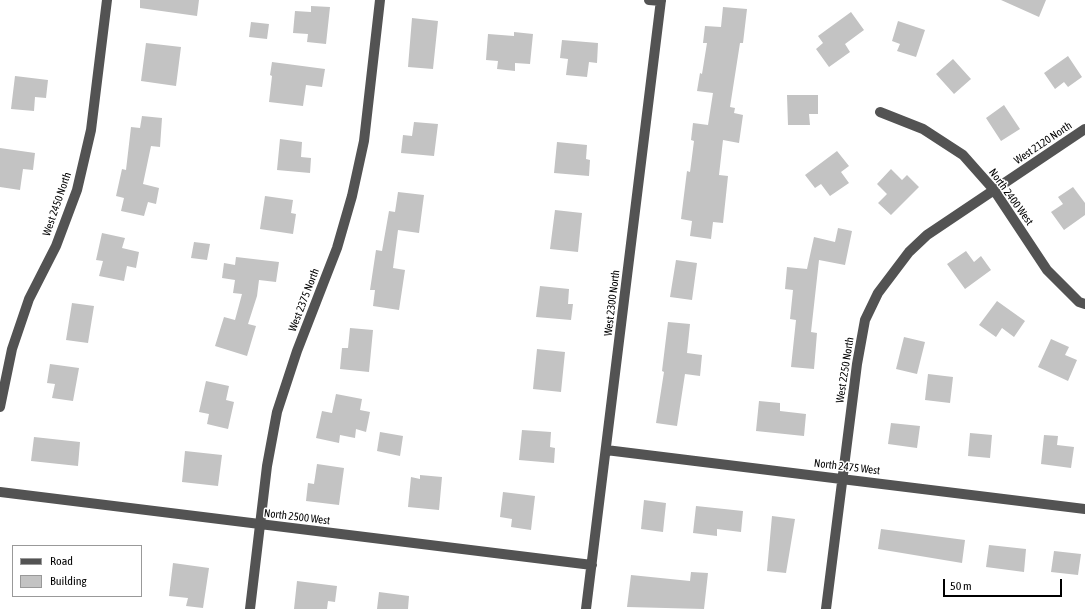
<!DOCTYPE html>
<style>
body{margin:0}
#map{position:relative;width:1085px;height:609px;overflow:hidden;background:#fff;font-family:"Asap Condensed",sans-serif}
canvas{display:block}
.legend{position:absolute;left:12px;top:545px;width:130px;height:52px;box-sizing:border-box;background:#fff;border:1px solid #999;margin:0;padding:5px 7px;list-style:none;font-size:12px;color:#000}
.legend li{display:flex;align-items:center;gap:8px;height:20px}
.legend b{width:20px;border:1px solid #999}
.scale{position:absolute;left:943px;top:579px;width:119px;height:18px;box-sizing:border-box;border:2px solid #000;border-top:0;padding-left:5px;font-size:12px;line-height:14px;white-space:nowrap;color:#000;-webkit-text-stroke:3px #fff;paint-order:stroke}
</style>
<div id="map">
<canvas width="1085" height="609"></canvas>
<ul class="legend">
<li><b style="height:5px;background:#535353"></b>Road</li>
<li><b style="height:11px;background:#c3c3c3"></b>Building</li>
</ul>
<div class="scale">50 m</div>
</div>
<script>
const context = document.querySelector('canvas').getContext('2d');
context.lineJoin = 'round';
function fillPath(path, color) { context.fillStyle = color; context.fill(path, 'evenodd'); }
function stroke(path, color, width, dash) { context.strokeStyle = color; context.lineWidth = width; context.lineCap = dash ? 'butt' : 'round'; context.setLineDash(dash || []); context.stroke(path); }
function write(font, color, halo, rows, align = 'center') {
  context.font = font + ' "Asap Condensed",sans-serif'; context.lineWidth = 3; context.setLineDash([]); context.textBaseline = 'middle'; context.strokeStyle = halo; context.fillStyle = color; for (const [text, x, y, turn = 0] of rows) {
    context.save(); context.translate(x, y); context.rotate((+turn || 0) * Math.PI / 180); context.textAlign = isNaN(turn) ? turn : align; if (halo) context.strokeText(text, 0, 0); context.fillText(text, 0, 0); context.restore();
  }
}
fillPath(new Path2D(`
 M140 0H199L197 16 140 8Z
 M1001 0H1046L1039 17Z
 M311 6 330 7 326 44 307 42 308 34 293 33 295 11 311 12Z
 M723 7 747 9 743 43H740L730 107 735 108 734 113 743 115 739 143 723 140 719 175 728 176 723 223 713 222 711 239 690 236 692 221 681 219 687 171 690 172 694 141 691 140 693 123 708 125 713 93 697 91 700 73 702 74 707 43H703L705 26 721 27Z
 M851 12 864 30 845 44 850 52 829 67 816 49 823 43 818 36Z
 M412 18 438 21 433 69 408 67Z
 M898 21 925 30 916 57 897 51 900 44 892 41Z
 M251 22 269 24 267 39 249 37Z
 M514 32 533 34 530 64 515 63V71L497 69 498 61 486 60 488 34 514 36Z
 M562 40 598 43 597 63 589 62 587 77 566 75 568 59 560 58Z
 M146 43 181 47 176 86 141 81Z
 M1068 56 1082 77 1068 87 1064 82 1055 89 1044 73Z
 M953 59 971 79 954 94 936 74Z
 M272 62 325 69 322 87 306 85 303 106 269 102 272 76 270 75Z
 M15 76 48 80 46 98 35 97 34 111 11 109Z
 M787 95H818V114H809L810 125H788Z
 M1004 105 1020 129 1001 141 986 118Z
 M142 116 162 118 160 147 151 146 143 184 159 188 156 204 148 202 144 216 121 211 124 198 116 196 122 169 126 170 131 127 140 128Z
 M414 122 438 124 434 156 401 153 403 135 412 136Z
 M280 139 302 142 301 157 311 158 310 173 277 170Z
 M557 142 587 145 586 159 590 160 589 176 554 173Z
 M0 148 35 153 33 170 23 169 20 190 0 187Z
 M837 151 849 166 841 172 849 183 830 196 821 184 815 188 805 175Z
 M891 169 902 180 907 175 919 187 891 215 878 203 887 194 877 184Z
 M1073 187 1085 203V215L1064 230 1051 212 1063 204 1058 197Z
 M398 192 424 195 419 233 398 230 393 268 405 270 399 310 373 306 375 290H370L376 250 382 251 389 211 395 212Z
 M265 196 293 200 291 213 296 214 293 234 260 229Z
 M555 210 582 213 578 252 550 249Z
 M838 228 852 231 845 265 819 260 811 332 817 333 814 369 791 367 796 320 790 319 793 290 785 289 787 267 807 269 814 237 835 242Z
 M102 233 125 238 122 248 139 252 136 268 127 266 124 281 99 276 103 261 96 260Z
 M194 242 210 244 207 260 191 258Z
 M966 251 974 262 981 256 991 270 965 289 947 264Z
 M236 257 279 262 276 282 259 280 257 296 248 324 256 326 247 356 215 346 224 317 235 320 242 294 233 293 235 280 222 278 224 263 235 265Z
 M676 260 697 263 692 300 670 297Z
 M540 286 569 289 568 304H573L571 320 536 317Z
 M997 301 1025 321 1014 337 1002 328 996 337 979 325Z
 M72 303 94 306 88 343 66 340Z
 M668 322 690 324 687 353 702 355 700 376 685 374 677 426 656 423 664 372 662 371Z
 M350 328 373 330 369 372 340 369 342 348H348Z
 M904 337 925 342 917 374 896 369Z
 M1051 339 1069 347 1065 355 1077 360 1068 381 1038 367Z
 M537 349 565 352 561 392 533 389Z
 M50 364 79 368 73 401 52 398 55 384 47 383Z
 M928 374 953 377 950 403 925 400Z
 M206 381 229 386 226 400 234 402 228 429 207 424 209 414 199 412Z
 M336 394 362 399 360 410 370 412 366 432 356 429 355 438 340 435 339 443 316 438 322 411 332 413Z
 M759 401 780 403V411L806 414 804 436 756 431Z
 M891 423 920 426 917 448 888 444Z
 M522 430 551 432 550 447 555 448 554 463 519 460Z
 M380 432 403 436 400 456 377 451Z
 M970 433 992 435 990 458 968 456Z
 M1044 435 1058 436 1057 445 1074 447 1071 468 1041 464Z
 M34 437 80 442 78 466 31 461Z
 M185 451 222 455 218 486 182 482Z
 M317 464 344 468 339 505 306 501 308 483 314 484Z
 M420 475 442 477 439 510 408 507 411 477 420 479Z
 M503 492 535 496 531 530 511 527 512 519 500 517Z
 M644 500 666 503 663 532 641 529Z
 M696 506 743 511 741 532 717 529V536L693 533Z
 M772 516 795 519 786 573 767 571Z
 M881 529 965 540 962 563 878 549Z
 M989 545 1026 549 1024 572 986 567Z
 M1054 551 1081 554 1078 575 1051 572Z
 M173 563 209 568 203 608 186 606 188 598 169 596Z
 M691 572 708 573 704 609 627 607 631 575 690 581Z
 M297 581 337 586 335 602 328 601 327 609H294Z
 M379 592 409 596 408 609H377Z`), '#c3c3c3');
stroke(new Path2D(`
 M649 0 661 1
 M880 112 923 129 963 155 994 190 1047 270 1079 302 1085 304
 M0 407 12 349 29 299 56 246 77 190 91 130 107 0
 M606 450 1085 509
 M0 492 592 565
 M250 609 267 466 277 412 297 351 337 248 352 196 364 141 380 0
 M586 609 661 0
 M826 609 857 364 865 320 878 293 909 252 927 235 1085 129`), '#535353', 10);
write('11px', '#000', '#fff', [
 ["West 2120 North",1043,143,-34],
 ["North 2400 West",1011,197,54],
 ["West 2450 North",57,204,-71],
 ["West 2375 North",304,300,-69],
 ["West 2300 North",612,303,-83],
 ["West 2250 North",845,370,-81],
 ["North 2475 West",847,467,7],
 ["North 2500 West",297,517,7]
]);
</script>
